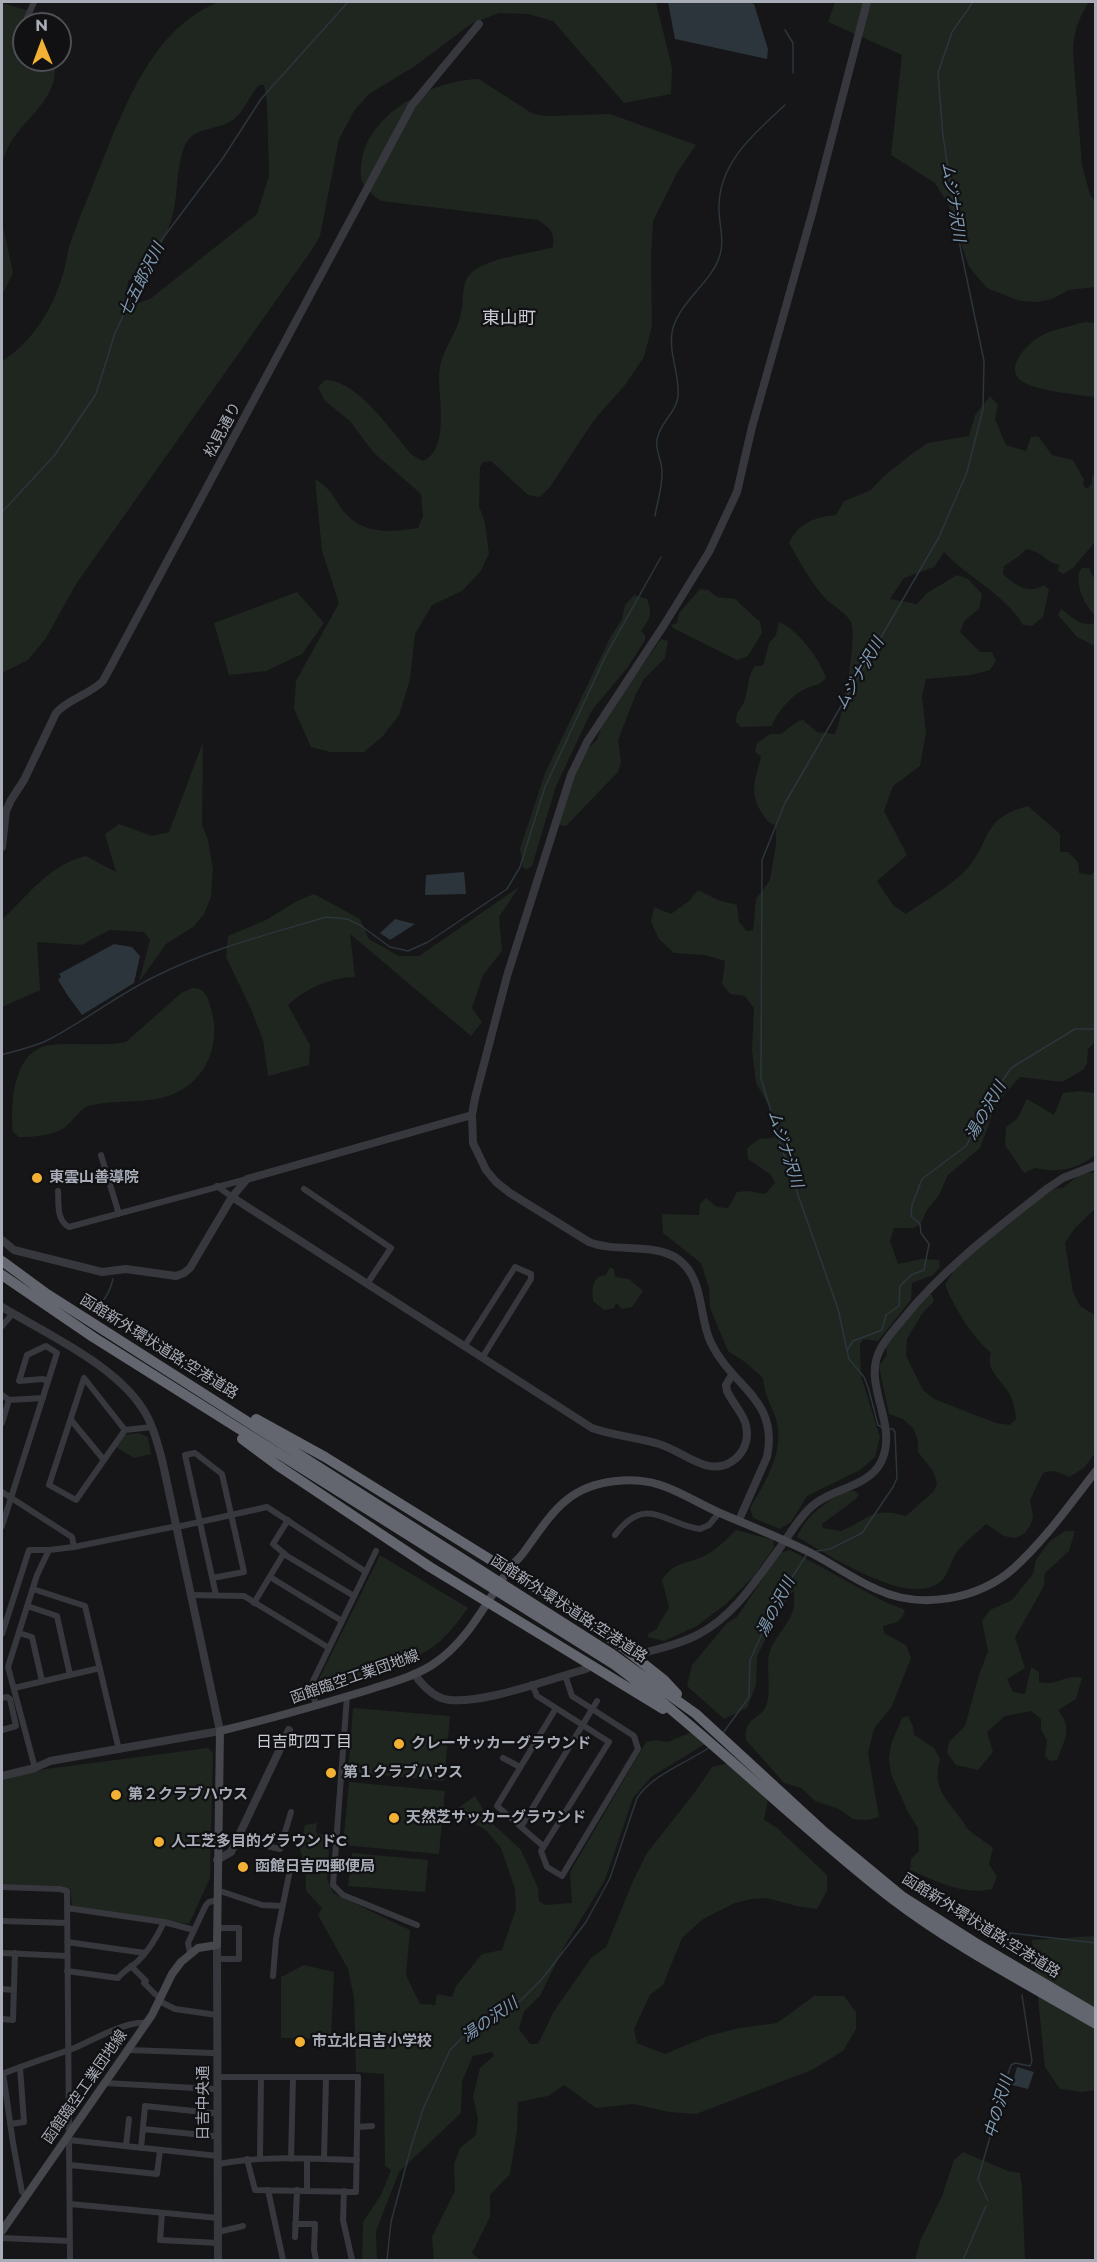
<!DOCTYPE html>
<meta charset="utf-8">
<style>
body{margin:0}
#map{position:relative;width:1097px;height:2262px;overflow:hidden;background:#161618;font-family:Montserrat,sans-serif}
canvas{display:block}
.frame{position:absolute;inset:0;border:3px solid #a8adb8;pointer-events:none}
.north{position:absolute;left:12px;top:12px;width:60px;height:60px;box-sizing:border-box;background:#111113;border:2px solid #4d4f55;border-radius:50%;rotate:359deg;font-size:16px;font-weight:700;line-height:24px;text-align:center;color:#a8adb8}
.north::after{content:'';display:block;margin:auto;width:21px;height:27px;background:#f2b134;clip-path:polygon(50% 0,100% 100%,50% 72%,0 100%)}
</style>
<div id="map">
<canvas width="1097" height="2262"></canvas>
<div class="frame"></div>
<div class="north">N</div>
</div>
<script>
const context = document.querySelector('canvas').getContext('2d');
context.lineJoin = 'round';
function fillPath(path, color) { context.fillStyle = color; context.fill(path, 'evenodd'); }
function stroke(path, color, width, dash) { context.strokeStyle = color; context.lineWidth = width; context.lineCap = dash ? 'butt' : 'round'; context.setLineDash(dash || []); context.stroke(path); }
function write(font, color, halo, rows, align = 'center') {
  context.font = font + ' Montserrat,"Noto Sans JP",sans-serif'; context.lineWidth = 4.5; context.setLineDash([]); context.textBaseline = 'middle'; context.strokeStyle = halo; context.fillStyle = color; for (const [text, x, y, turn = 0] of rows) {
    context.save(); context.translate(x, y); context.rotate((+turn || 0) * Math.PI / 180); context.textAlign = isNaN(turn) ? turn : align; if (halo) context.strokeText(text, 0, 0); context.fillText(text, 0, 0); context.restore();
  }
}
fillPath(new Path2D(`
 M219 2H656L672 68 671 94 624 103 553 21 528 14 499 13 471 24 415 66 369 94 354 111 339 139 320 236 313 248 76 584 46 638 28 660 2 673V361C33 342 53 308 63 274 67 262 67 250 72 238 81 213 92 188 102 162 126 103 154 27 219 2ZM259 85H264L267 102 269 176 257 214 150 299 135 304 130 302 127 294 128 281C162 256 174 226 177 185 178 173 181 149 188 140 200 126 221 130 234 119 245 110 250 95 259 85Z
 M835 2H1089C1079 17 1073 33 1073 52L1082 165 1090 195 1095 201V287L1069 290 1052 299 1038 302 1020 301 987 288 969 267 948 204 935 183 891 155 902 55 828 22Z
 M2 3 33 12 46 24H24V60L55 61C55 67 55 74 54 80 45 114 7 129 2 167Z
 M479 79 533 114 549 116 610 114 696 145 677 173 653 221 651 258 652 326 644 357 625 385 594 420 550 487 540 497 528 495 491 461 483 462 480 467 479 506 485 523 489 554 480 572 462 591 432 605 415 634 410 679 399 715 383 736 364 752H330L311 747 294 709 296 681 339 603 322 551 315 479C335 492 333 499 346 514 365 535 393 532 418 528L423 516 421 494 373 452 350 421 325 401 318 387 325 380C358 380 392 432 412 455L423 461C449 450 439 401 439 377 439 352 457 335 461 313 464 300 461 282 471 273 488 257 531 254 553 247 555 232 550 228 538 220L381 201C363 188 358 182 362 159 371 111 434 80 479 79Z
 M2 221 13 273 2 295Z
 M1085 322 1095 323V397C1078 395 1042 391 1027 384 997 371 1031 338 1049 332 1061 328 1073 325 1085 322Z
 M990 396 998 405 995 419 1006 445 1026 451 1031 437 1038 436 1052 455 1073 460 1084 480 1083 485 1087 489 1092 483V477L1095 475V542L1073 568 1063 574 1057 570 1060 565C1044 562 1044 552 1026 549L1019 556 1004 566 1003 574C1015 585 1028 595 1044 585L1049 590 1043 617 1032 626 1023 625C1005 594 968 578 944 552L934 567 904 578 890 599 917 604 927 593 957 575 968 579 982 594 979 609 965 620 960 632 980 652H992L996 661 990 670 971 675 926 679 922 696 926 732 920 766 893 786 884 811 907 855 877 881 893 905 906 914C926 900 949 887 966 870 992 842 980 818 1028 806L1060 834V852H1068L1078 862 1079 873 1091 875 1095 871V1042L1088 1049 1087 1064 1083 1070 1062 1082 1020 1077 996 1104 980 1148 948 1175 939 1195 927 1210 920 1225 913 1228H894L890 1241 898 1264 922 1259 939 1260 940 1267 933 1275 912 1283 911 1300 878 1341 864 1339 860 1344 861 1376 880 1437 875 1457 860 1470 807 1496 791 1522 780 1529 753 1518 750 1508C766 1481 785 1451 776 1419 771 1404 764 1394 763 1378L745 1362 728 1351 710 1308 709 1288 701 1263 663 1233 662 1214 699 1215 700 1204 706 1198 717 1207 728 1208 737 1192 748 1191 765 1194 775 1183 771 1175 748 1159 747 1148 759 1139 773 1138 779 1124 756 1083 752 1050 754 1008 745 996 730 994 722 984 725 961 705 955 674 953 659 939 651 922 654 907 671 914 689 901 698 890 718 900 737 905 739 922 747 931 753 930 756 899 770 880 776 844V826C769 823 766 820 762 813 748 792 756 779 761 756L755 752 757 743 770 734H781L798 721 803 720 817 732 835 734C842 720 858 635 851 622 845 611 832 606 824 597 810 581 800 562 789 543 798 523 815 517 836 515L844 501 871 490 883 477 913 453 928 443 969 436 975 415Z
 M1082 568H1089L1093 577H1095V615C1085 607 1072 579 1082 568Z
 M700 589 708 590 717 597 735 599 760 622 762 633 748 656 737 660 673 628 671 625 677 623 679 613Z
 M297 592 324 623 302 654 266 671 229 675 214 623Z
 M634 595 647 599C653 614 650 619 641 631L645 635V640L628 667 592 710 556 786 532 866 527 869 523 868 520 849 545 773 610 638 622 619 625 605Z
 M1061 609C1073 617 1079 627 1095 623V646L1077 637 1058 615Z
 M779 622C796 628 821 660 826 678 819 686 814 685 805 689 791 696 777 712 772 726L741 727 736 722C736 712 739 711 743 704 749 694 746 677 755 666H763L769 643 776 635Z
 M661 639 668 641 665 658 644 679 636 694 618 740 621 762 618 772 566 826 560 825 557 820 568 788 586 750 597 740 602 723Z
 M203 742 202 825 208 840 213 869 211 897 204 914 193 927 166 944 139 982 150 940 144 932 110 930 81 945 37 942 40 990 2 1007V920C27 896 50 864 86 856L116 872 105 834 119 824 152 836 169 832Z
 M519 887 499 917 502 951 483 975 472 1008 482 1022 471 1036 350 934 355 977C331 977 305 989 288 1005L310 1045 309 1065 268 1076 263 1040 251 1009 226 957 228 936 266 920 297 901 314 894 360 919 369 939 399 956H419Z
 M192 988C206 988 208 998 211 1009 223 1048 202 1089 161 1098 139 1103 115 1100 92 1105 80 1107 74 1121 64 1128 51 1136 34 1137 19 1137L13 1132C10 1104 13 1050 50 1045 75 1042 101 1047 126 1042L181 993Z
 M1079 1091 1095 1093V1155C1077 1170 1058 1173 1035 1168L1024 1173 1005 1145 1006 1127 1017 1119 1027 1099 1054 1115 1063 1093Z
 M1082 1172 1095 1173V1209L1075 1228 1065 1243 1073 1292 1080 1306 1095 1315V1453L1084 1468 1069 1477C1060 1472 1052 1469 1043 1473L1030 1500 1033 1517 1030 1526 1024 1534 1015 1538 1004 1536 986 1524C976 1533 964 1543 956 1553 951 1561 949 1571 944 1578 915 1614 827 1553 797 1537 806 1515 830 1497 853 1490L859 1494 856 1499 822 1524 823 1528 841 1531C870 1519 871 1506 906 1516L934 1491 937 1483 933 1471 918 1452V1440L913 1428 903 1419 889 1414 879 1366 887 1355 886 1346 890 1339 928 1295H932L934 1301 922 1314 907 1339 906 1356 923 1390 934 1399 996 1423 1010 1425 1016 1419C1015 1411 1014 1403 1010 1395 1003 1381 985 1371 991 1353 971 1336 955 1309 945 1285L954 1270 978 1248 1052 1189 1063 1188Z
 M610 1267 614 1269 615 1277 629 1279 643 1291 632 1307 622 1309 616 1303 614 1308 604 1310 593 1301C592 1289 591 1277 606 1275Z
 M139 1433 148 1437 151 1454 134 1458 116 1447 124 1435Z
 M736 1530 773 1540 774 1547 754 1576 726 1604 697 1626 664 1641 647 1637 649 1633 656 1630 669 1607 662 1580C675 1561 684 1565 702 1557 714 1552 727 1539 736 1530Z
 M1065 1531H1075L1069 1551 1045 1573 1044 1585 1039 1595 1015 1637 1025 1668 1007 1679 1013 1692 1025 1694 1031 1667 1039 1672V1682C1058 1687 1065 1673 1082 1678L1076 1699 1058 1710C1073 1728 1065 1739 1057 1760L1050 1761 1045 1756 1047 1740 1041 1730V1719L1031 1711 1005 1716 987 1732 993 1752 978 1770 956 1765 947 1753 949 1742 965 1726 979 1675 988 1651 982 1621 990 1610 1012 1600 1033 1574 1036 1560 1049 1542Z
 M790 1550 885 1602 905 1610C901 1623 895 1623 883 1626L884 1633 906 1645 911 1658 892 1706 874 1729 868 1753 879 1817 867 1820 853 1819 839 1809 815 1801 801 1788 784 1783 746 1740C744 1716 759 1721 766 1706 772 1693 766 1670 769 1654 772 1640 787 1627 792 1613 795 1607 794 1597 794 1590L777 1614 757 1657 756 1685 747 1708 724 1719 687 1686 692 1665 727 1623 737 1617 780 1553Z
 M380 1555 468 1608C459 1620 450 1633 438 1643 405 1669 357 1679 317 1690L318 1681Z
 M353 1708 450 1716 444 1781 348 1772Z
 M908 1716 913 1727 914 1735 934 1748 940 1759C932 1788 945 1797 961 1819 964 1822 966 1828 970 1831 977 1837 985 1841 993 1848L989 1864 997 1877 992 1889C962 1896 937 1881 910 1870L911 1859 919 1851 918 1828 908 1812 891 1774 889 1759 891 1744 902 1718Z
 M694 1731 705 1744 651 1777 633 1798 605 1880 564 1947 540 1996 524 2011 519 2029 530 2044H538L554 2011 591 1958 606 1947 633 1881 647 1853 695 1792 712 1767 729 1763 768 1799 764 1820 776 1827 827 1875V1891L817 1909 801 1907 766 1898 751 1899 735 1903 703 1919 682 1938 663 1985 650 1995 634 2029 637 2043 665 2054 708 2036 739 2028 777 2023 814 1996H844L856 2012V2029L843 2051 812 2070 696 2114 669 2112 633 2104 596 2108 564 2085 548 2096 518 2102 517 2131 510 2174 490 2195V2217L472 2253 480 2260H434L432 2237 455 2191 454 2164 460 2148 476 2135 478 2119 473 2097 480 2068 494 2056 492 2052 473 2056 462 2081 461 2113 399 2172 376 2231 377 2260H362L363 2222 381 2195 391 2170 385 2166 384 2074 356 2072 354 1998 348 1969 318 1915 322 1908 306 1891 305 1865 300 1850 305 1825 317 1823 316 1833 330 1836 327 1878 333 1893 410 1930 406 1975 420 2004 435 2005 437 1994 452 1997 456 1986 482 1954 502 1950 516 1909 515 1889 501 1848 486 1830 457 1815 458 1808 475 1796 490 1821 521 1850 538 1888 539 1901 545 1905 572 1903 570 1872 646 1742 654 1740 668 1742Z
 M208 1748 213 1753 210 1878 189 1924 72 1907 70 1889 61 1886 2 1884V1780L46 1769Z
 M349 1782 445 1791 439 1854 343 1845Z
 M352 1853 428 1860 425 1892 348 1886Z
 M1095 1936V2090L1082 2092 1060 2089 1045 2067 1032 1940Z
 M304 1965 334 1972 331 2039 281 2038V1977Z
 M963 2152 1008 2171 1020 2173 1022 2187 1025 2260H915L921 2239 942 2196 954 2160Z`), '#1e261f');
fillPath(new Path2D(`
 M668 2H748L754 4 768 49 767 59 675 39Z
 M464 872 466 894 425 895 426 875Z
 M395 919 415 924 390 940 380 933Z
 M114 944 132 947 140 956 134 983 82 1015 68 996 58 980 61 977 59 974Z
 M1017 2067 1034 2072 1028 2089 1012 2085Z`), '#2c353c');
stroke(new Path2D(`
 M785 30 793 43V73
 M2 512 54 456 96 394 115 333 154 250 223 158 261 99 348 2
 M655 516C657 503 663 485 662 471 662 461 655 450 657 440 659 423 677 412 678 396 680 373 667 351 673 328 681 300 712 282 720 255 725 239 718 221 719 205 720 161 756 132 785 105
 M2 1055C17 1050 35 1047 50 1039 86 1020 119 994 156 976 210 949 269 934 326 917L347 919 360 925 390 947 408 951 428 942 507 889 520 867 545 787 606 655 661 557
 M90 1312C103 1303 109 1295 113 1279
 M848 1349 853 1341 882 1330 886 1315 899 1306 900 1286 911 1275 924 1270 929 1244 921 1233 920 1224 911 1216 912 1205 922 1179 966 1146 993 1095 1011 1068 1075 1029H1096
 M883 1428 878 1425 868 1387 864 1377 849 1359 838 1309 782 1149 761 1078 762 860 785 803 939 537 967 472 983 409 984 361 960 246 943 136 938 73 952 32 973 2
 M817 1551 830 1549 862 1533 893 1487 897 1478 895 1432 893 1429H887
 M723 1733 749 1697 750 1660 778 1599 807 1554
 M1009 1949 1007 1942 1010 1933 1096 1943
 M988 2201 978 2179 1008 2074 1011 2065 1015 2063 1030 2066 1032 2061 1022 1995
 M387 2260 391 2222 411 2147 423 2109 450 2050 467 2033 487 2019 520 2001 542 1979 586 1922 610 1878 637 1798C653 1774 687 1763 710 1747
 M963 2260 986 2206`), '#2c353c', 1.5);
stroke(new Path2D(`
 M27 18 34 2
 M101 1155 119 1214
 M217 1186 232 1197
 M304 1189 391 1248 367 1284
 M58 1191C59 1204 56 1220 69 1227L247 1179
 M2 1326 13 1313
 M464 1347 515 1267 531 1274V1279L482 1358
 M2 1395 9 1400 43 1398
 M71 1420 104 1460
 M2 1423 9 1400
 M125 1430 84 1378 49 1485 76 1500 125 1430 152 1427
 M2 1492 72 1537 74 1547
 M288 1520 273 1544 287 1556 354 1596
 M2 1526 57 1353 46 1346 27 1355 19 1381 43 1379 47 1381
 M177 1527 267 1507 366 1572
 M615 1535C646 1493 666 1525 700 1529L709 1525 719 1513
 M270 1577 342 1621
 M212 1578 244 1572 222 1474 195 1453 185 1455 216 1595
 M33 1589 85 1606 119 1750
 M191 1595 244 1596 329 1648
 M254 1603 284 1553
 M27 1606 57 1616 70 1675
 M19 1633 32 1637 42 1681
 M2 1634 29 1550H49
 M532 1684 537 1696 556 1708 497 1806 543 1846
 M14 1688 100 1668
 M347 1696 333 1885 343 1895 417 1925
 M2 1698 7 1697 10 1699 16 1726 2 1730
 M316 1706 312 1689 313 1681 376 1551
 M556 1708 609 1742 541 1851 547 1867 562 1876 638 1749 634 1736 572 1696 565 1675
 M503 1758 520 1767
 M35 1768 8 1667 37 1575 49 1550 74 1547 177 1526
 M521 1827 597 1701
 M237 1839 280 1849 291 1812
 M2 1887 60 1889 67 1891 70 2260
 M217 1890 262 1905 282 1906
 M67 1908 164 1922 194 1930
 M2 1921 67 1923
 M67 1942 145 1953
 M2 1953 67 1956
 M190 1953 188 1943 206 1905 209 1902 217 1900
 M217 1959H239V1928H217
 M131 1966 146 1981 144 1983 156 1995
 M67 1971 118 1978C123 1971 130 1968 137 1962 149 1951 157 1937 164 1922
 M273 1976 276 1939 292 1860
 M2 1989 13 1990
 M159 2001 175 2009 217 2015
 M2 2019 13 2020 15 1953
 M128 2050 213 2053
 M3 2073 13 2143 22 2192
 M2 2074C25 2065 49 2057 72 2049 92 2041 126 2020 147 2023
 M218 2077H358L356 2192 255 2190 247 2159
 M105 2083 213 2089
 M10 2124 24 2122 20 2067
 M358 2127 372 2126
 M143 2129 213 2136
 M69 2140 218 2156
 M126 2146 129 2119
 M141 2148 145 2106 213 2113
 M260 2158 261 2077
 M291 2159 293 2078
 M324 2159 326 2078
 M218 2164C263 2155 311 2159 357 2160
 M70 2165 157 2174 160 2150
 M268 2190 283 2260
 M307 2190V2159
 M344 2191 343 2220 352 2260
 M70 2204 218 2218
 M162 2213 160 2240 218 2243
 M295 2224H315L314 2250 316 2260
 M218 2232 243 2226
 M295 2237 297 2190
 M2 2238 70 2241`), '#37383d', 6);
stroke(new Path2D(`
 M2 847 6 811 11 800 24 780 56 713C68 699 89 695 103 681L412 105 479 24
 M232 1197 592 1428C614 1436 637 1437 659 1444 675 1449 689 1460 705 1465 731 1473 754 1448 745 1422 741 1411 732 1402 727 1391L726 1385 732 1375
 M2 1240 14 1250 102 1272 126 1269 176 1276 184 1273 190 1268 232 1197 247 1179 472 1115
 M2 1307C48 1335 121 1367 147 1416 155 1431 159 1448 163 1464L220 1731 50 1761 35 1768 2 1776
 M739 1520 767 1457C779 1399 733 1388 711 1343 698 1316 705 1279 678 1259 653 1242 617 1253 589 1242L510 1193 496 1182 486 1170 473 1143 472 1115 475 1098 507 976 571 775 587 742 664 625 709 552 737 492 752 427 813 210 867 2
 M647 1652C665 1647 683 1643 699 1634 735 1615 756 1580 779 1549 790 1534 801 1514 816 1503 836 1488 869 1486 881 1462 900 1424 860 1384 881 1348 887 1337 896 1328 903 1319 944 1268 997 1228 1048 1188L1063 1178 1096 1165
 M414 1674C422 1684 429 1693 441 1698 471 1709 553 1678 586 1669
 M217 1860 231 1852 289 1730
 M217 1945 218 2260`), '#37383d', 8);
stroke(new Path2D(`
 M2 2231 152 2015 172 1974 181 1962 198 1948 217 1945 220 1731C270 1719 319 1705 368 1690 389 1683 413 1677 432 1665 467 1642 484 1606 507 1572 512 1564 519 1559 524 1552 551 1515 566 1486 616 1481 661 1476 682 1496 720 1513 750 1526 781 1538 811 1553 833 1564 853 1579 876 1589 920 1610 978 1600 1014 1568 1045 1540 1070 1504 1096 1471`), '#45474d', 8);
stroke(new Path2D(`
 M2 1261 47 1294 612 1654 696 1714 822 1830 903 1897 974 1942 1096 2014
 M2 1275 93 1337 615 1665C711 1737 795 1823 890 1897 954 1946 1026 1983 1096 2024
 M256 1419 325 1457 565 1606 625 1649 664 1680 677 1694
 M242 1439 277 1465 430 1567 663 1709`), '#63666e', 10);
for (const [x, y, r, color] of [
 [37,1178,6,"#f2b134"],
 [399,1744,6,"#f2b134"],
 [331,1773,6,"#f2b134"],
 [116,1795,6,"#f2b134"],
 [394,1818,6,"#f2b134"],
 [159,1842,6,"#f2b134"],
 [243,1867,6,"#f2b134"],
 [300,2042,6,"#f2b134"]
]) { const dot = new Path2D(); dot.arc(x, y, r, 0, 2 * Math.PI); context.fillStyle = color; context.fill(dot); stroke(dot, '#111113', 2); }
write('15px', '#a8adb8', '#111113', [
 ["松見通り",223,430,-62],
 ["函館新外環状道路;空港道路",159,1347,32],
 ["函館新外環状道路;空港道路",569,1609,33],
 ["函館臨空工業団地線",355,1677,-19],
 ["函館新外環状道路;空港道路",981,1926,32],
 ["函館臨空工業団地線",85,2087,-55],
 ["日吉中央通",204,2103,-90]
]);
write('bold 15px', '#a8adb8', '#111113', [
 ["東雲山善導院",49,1178],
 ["クレーサッカーグラウンド",411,1744],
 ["第１クラブハウス",343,1773],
 ["第２クラブハウス",128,1795],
 ["天然芝サッカーグラウンド",406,1818],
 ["人工芝多目的グラウンドC",171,1842],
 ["函館日吉四郵便局",255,1867],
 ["市立北日吉小学校",312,2042]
], 'left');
write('italic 16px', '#7f9bb3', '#111113', [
 ["ムジナ沢川",953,202,81],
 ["七五郎沢川",142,280,-63],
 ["ムジナ沢川",860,674,-60],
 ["湯の沢川",986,1111,-60],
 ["ムジナ沢川",785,1149,72],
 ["湯の沢川",776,1607,-63],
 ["湯の沢川",490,2020,-35],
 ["中の沢川",999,2107,-74]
]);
write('16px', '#c9ccd4', '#111113', [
 ["日吉町四丁目",304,1742]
]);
write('18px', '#c9ccd4', '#111113', [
 ["東山町",509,319]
]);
</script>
